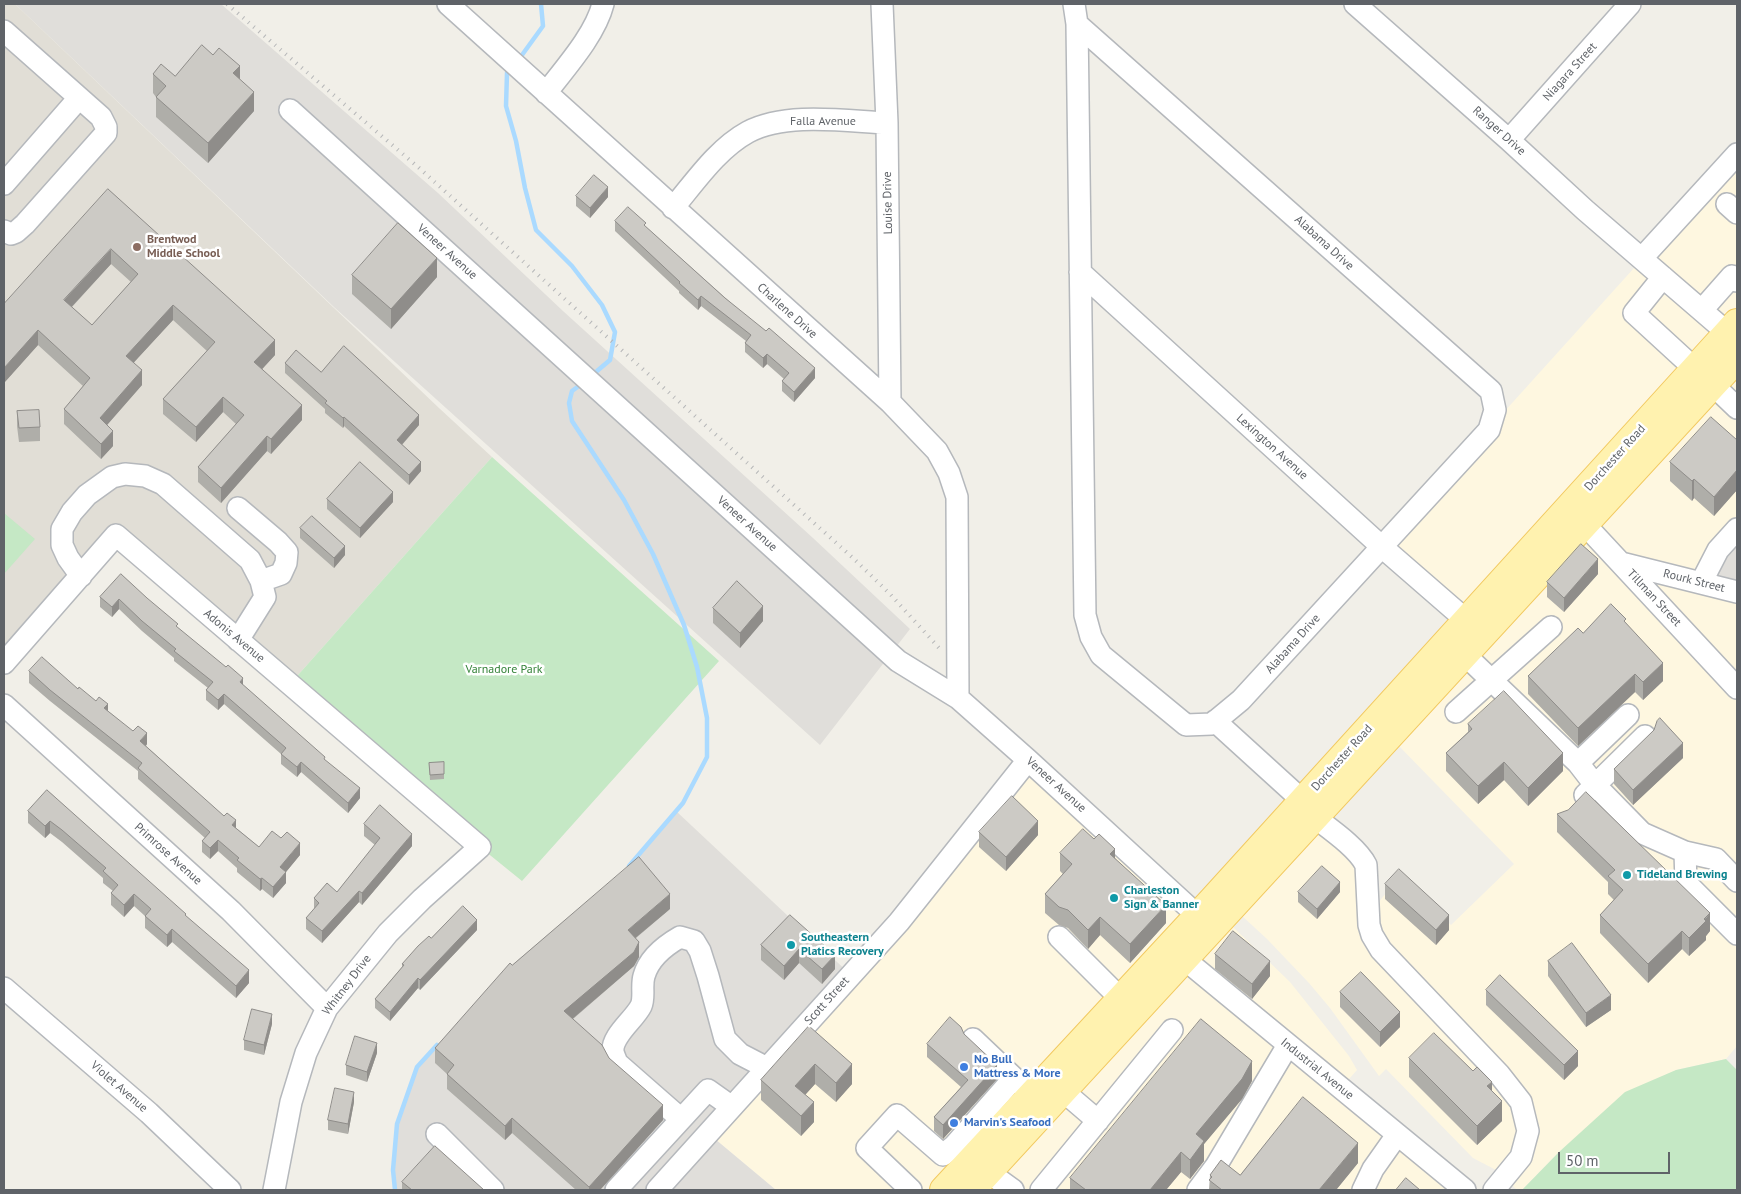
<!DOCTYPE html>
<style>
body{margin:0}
#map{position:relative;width:1741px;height:1194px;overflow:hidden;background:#f1efe8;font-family:"PT Sans",sans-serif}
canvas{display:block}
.frame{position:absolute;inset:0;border:5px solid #5f6368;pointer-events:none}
.scale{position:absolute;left:1558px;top:1152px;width:112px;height:22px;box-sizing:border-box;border:2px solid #5f6368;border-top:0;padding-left:6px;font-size:15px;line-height:18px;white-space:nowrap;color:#5f6368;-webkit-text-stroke:4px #fff;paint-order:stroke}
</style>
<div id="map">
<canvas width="1741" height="1194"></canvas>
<div class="frame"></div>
<div class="scale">50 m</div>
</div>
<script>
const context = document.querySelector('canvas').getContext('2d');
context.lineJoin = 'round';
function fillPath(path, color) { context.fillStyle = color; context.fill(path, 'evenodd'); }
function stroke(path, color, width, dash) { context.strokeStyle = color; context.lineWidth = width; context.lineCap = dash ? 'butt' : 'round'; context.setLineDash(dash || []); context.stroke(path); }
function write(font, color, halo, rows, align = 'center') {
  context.font = font + ' "PT Sans",sans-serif'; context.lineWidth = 5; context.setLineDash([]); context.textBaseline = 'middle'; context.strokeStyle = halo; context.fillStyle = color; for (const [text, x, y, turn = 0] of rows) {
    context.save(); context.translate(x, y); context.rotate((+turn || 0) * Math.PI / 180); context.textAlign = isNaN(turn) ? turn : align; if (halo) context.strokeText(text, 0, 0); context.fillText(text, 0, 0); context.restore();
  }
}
fillPath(new Path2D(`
 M1737 154V309L1458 614 1382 547Z
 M1737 373V1046L1726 1059 1676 1070 1559 1152 1522 1190H1517L1498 1171 1473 1158 1386 1069 1379 1076 1330 1008 1309 983 1267 939 1241 915 1323 825 1354 849 1369 914 1400 876 1451 925 1514 864 1397 744Z
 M1028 760 1189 907 929 1190H776L709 1134Z
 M1231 925 1290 982 1349 1056 1357 1070 1341 1088 1465 1190H990L1148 1016 1174 989H1177Z`), '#fef7e0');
fillPath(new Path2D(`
 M15 4H221L438 193 563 311 813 538 910 629 820 745 335 308Z
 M1737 529V592L1701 583Z
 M676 811 852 976 709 1134 776 1190H395L393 1170 397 1124 417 1067 458 1025 609 889Z`), '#e0deda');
fillPath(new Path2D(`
 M4 4H15L439 408 492 457 290 684 116 536 4 663Z`), '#e1ded6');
fillPath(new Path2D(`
 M492 457 719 661 522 881 480 847 290 684Z
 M4 513 35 539 4 574Z
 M1726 1059 1737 1070V1190H1522L1559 1152 1625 1092 1676 1070Z`), '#c5e8c5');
stroke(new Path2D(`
 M522 55 543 26 541 4
 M508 71 507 73 506 106 516 141 525 188 536 230 572 266 602 305 615 332 610 360 597 371
 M583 383 572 391 569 403 572 421 624 500 653 554 684 625 697 667 707 718V757L683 803 629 866
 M395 1190 393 1170 397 1124 417 1067 437 1045`), '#aadaff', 4.5);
const minor = new Path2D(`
 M448 4 890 402 937 451 949 473 957 497 958 698
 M882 4 887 123 890 402
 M1074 4 1077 24 1085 615 1091 637 1101 655 1186 725 1212 724 1241 700 1489 430 1495 410 1491 391 1077 24
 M1355 4 1509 140 1585 210 1737 341
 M4 31 101 117 106 127V133L25 224 16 232 11 234 4 231
 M546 93C566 67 595 35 603 4
 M290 110 898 661 958 698 1028 760 1210 927
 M1509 140 1630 4
 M4 184 79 98
 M1727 204 1737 213
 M673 208C695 182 717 149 748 132 786 112 844 121 887 123
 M1642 258 1737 154
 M1080 272 1382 547 1466 620
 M1663 277 1634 313 1695 369
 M1702 310 1732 276 1737 281
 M1713 385 1737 408
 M238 508 278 542 287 552 286 563 281 574 261 581
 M1575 514 1737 688
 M1621 563 1737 592
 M81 576 68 558 62 545V529L72 512 87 495 112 477 125 474 145 476 163 484 250 560 261 581 265 597 238 640
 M1701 583 1718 550 1737 529
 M1464 654 1578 763 1595 785 1642 833 1685 852 1716 859 1737 881
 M4 663 116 535 480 847 422 899 388 933 327 1008 306 1053 291 1102 274 1190
 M4 705 231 911 327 1008
 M1456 712 1551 627
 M1215 721 1303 801
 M1578 763 1628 715
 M1585 795 1645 736
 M1303 808C1322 824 1356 845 1366 865L1369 925 1372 935 1381 950 1499 1074 1521 1102 1528 1131 1521 1157 1494 1190
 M1685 852 1686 883 1737 934
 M1059 937 1120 998
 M1172 949 1465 1190
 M4 988 149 1113 230 1190
 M973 1039 1014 1078
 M1063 1091 1098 1121
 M681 1119 617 1063C616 1060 614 1056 613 1052 611 1036 634 1020 641 1006 645 997 641 986 644 976 649 958 666 945 680 937L694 941 700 951 708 976 725 1039 740 1054 767 1068
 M437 1134 493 1190
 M977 1164 1013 1190
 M616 1190 708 1090 732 1107
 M657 1190 899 922 1028 760
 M911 1190 867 1148 897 1115 943 1155 954 1146 1014 1078 1032 1094
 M1041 1190 1172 1030
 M1198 1190 1216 1166 1288 1045
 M1363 1190 1373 1169 1397 1135`);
const major = new Path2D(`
 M944 1190 1213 900 1737 323
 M971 1190 1737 358`);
stroke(minor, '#b5b8bc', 24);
stroke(major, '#f2c960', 30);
stroke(minor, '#fff', 21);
stroke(major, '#fff2af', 28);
stroke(new Path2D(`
 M227 4 418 167 853 558 890 594 940 649`), '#b6b7b8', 4, [1, 6]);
fillPath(new Path2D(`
 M153 74 175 76 254 111 208 163 156 117V97L153 93Z
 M108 189 275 355 262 369 302 420 271 454 267 451 221 503 198 482V467L236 424 223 412 196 442 163 414V399L207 351 173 320 134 362 142 385 107 425 113 446 101 459 64 424V409L83 386 38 345 4 383ZM111 264 131 282 92 325 72 307Z
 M576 196 608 197 590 218 576 206Z
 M615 221 646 227 815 378 794 402 782 391V381L784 379 767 364 763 368 745 352V343L746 341 701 306 698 310 679 293V291L615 231Z
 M352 275 437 277 391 329 352 294Z
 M285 363 321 372 419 425 402 445 421 471 409 485 344 426 343 428 325 413V409L285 373Z
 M17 411 40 427V441L19 442 17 426Z
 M1737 440V490L1714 516 1694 498 1692 501 1670 481V462Z
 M327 499 393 502 360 538 327 509Z
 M300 528 345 555 334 568 300 538Z
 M121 574 178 628 243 685 325 760 360 798 348 813 301 772 297 777 281 764V754L224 704 218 710 206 700V690L208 688 174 661V658L142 631 119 609 112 617 100 607V597Z
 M1598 574 1564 612 1547 597V582Z
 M713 608 763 621 740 648 713 623Z
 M1626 623 1663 681 1643 700 1635 692 1578 746 1528 694V676L1583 633Z
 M29 671 78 689 108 711 147 744 146 746 236 828 259 847 300 855 286 872V883L273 898 262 889 260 891 237 872V868L218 851 210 859 202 852V841L205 838 138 779V771L50 701 29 683Z
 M1468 724 1563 771 1528 806 1504 780 1478 804 1446 771V753L1468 732Z
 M1683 758 1633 805 1614 784V769Z
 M444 762V779L430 780 429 763Z
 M47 790 186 916 249 983 236 998 172 942 167 947 145 928V916L134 906 124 917 111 905V893L113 891 103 883V878L62 842 50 833 45 838 28 823V811Z
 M1557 814 1710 931 1706 936V940L1689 956 1682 949 1648 983 1600 933V915L1614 900 1608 894V882L1557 832Z
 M364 824 412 846 362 905 359 902 322 943 306 929V918L314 909V898L337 892 375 845 364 836Z
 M979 832 1038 835 1006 871 979 847Z
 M1060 853 1115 858 1166 923 1130 963 1100 935 1088 949 1068 928 1059 925 1045 913V894L1063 874 1060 871Z
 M1385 884 1449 930 1436 945 1385 899Z
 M1298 892H1340L1317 919 1298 902Z
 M670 909 636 938 639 957 634 966 573 1019 609 1058 663 1120 600 1190H576L512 1133 505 1140 447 1089V1074L435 1063V1048Z
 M790 915 835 969 822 984 799 963 784 980 761 960V945Z
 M477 930 420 990 418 988 390 1021 375 1008V999L402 967V964L431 938Z
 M1215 954 1270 976 1252 999 1215 969Z
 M1548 961 1611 1010 1586 1027 1548 976Z
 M1486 990 1578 1066 1564 1080 1486 1005Z
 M1340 992 1400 1027 1380 1047 1340 1007Z
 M272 1024 264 1055 244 1050V1040Z
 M809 1026 852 1084 836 1102 815 1084 805 1095 814 1122 801 1136 761 1100V1080Z
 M964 1034 997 1079 943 1139 934 1131V1117L961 1087 927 1057V1044Z
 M377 1053 367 1082 346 1075V1065Z
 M1409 1058 1492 1091 1502 1121 1477 1145 1409 1077Z
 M1252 1081 1242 1099 1204 1144V1161L1190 1179 1181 1172 1166 1190H1070V1178Z
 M354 1102 348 1134 328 1130V1120Z
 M1358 1163 1336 1190H1209L1210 1175H1240Z
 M402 1182 484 1190H402Z`), '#afaea9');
fillPath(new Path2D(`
 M240 66V86L233 73Z
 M254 92V111L208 163V143Z
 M608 187V197L590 218V208Z
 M111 249V264L64 315V300Z
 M437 258V277L391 329V309Z
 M701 296V306L698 310V300Z
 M173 305V320L126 371V356Z
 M38 330V345L4 383V368Z
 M275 340V355L254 378V362Z
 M767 354V364L763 368V358Z
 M815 368V378L794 402V392Z
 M142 370V385L100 433V418Z
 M223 397V412L196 442V427Z
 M302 405V420L271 454V439Z
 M419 415V425L397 450V440Z
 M344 417V426L343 428V418Z
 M113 431V446L101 459V444Z
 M267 436V451L221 503V488Z
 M421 462V471L409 485V475Z
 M1737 470V490L1714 516V497Z
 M1694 479V498L1692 501V481Z
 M393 492V502L360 538V528Z
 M345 546V555L334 568V558Z
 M1598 559V574L1564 612V598Z
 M119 599V609L112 617V607Z
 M763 606V621L740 648V633Z
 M1663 663V681L1643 700V682Z
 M1635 674V692L1578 746V728Z
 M243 678V688L240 682Z
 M224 694V704L218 710V700Z
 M108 704V715L104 708Z
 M147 733V744L140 753V741Z
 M1683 743V758L1633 805V790Z
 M1563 753V771L1528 806V788Z
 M301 762V772L297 777V767Z
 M1504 762V780L1478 804V786Z
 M360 788V798L348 813V803Z
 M236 820V832L232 825Z
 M50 821V833L45 838V826Z
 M1038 821V835L1006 871V857Z
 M412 834V846L362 905V893Z
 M218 840V851L210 859V848Z
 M300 843V855L286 872V883L273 898V887L280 867Z
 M1115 849V867L1110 854Z
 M262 878V889L260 891V879Z
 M1340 882V892L1317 919V909Z
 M359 891V902L322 943V931Z
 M134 894V906L124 917V905Z
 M670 894V909L628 944V930Z
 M1166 905V923L1130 963V944Z
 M1710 913V931L1706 936V940L1689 956V938Z
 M1449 915V930L1436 945V930Z
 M1100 917V935L1088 949V930Z
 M477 920V930L420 990V980Z
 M172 929V942L167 947V935Z
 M1682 931V949L1648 983V964Z
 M639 942V957L634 966 564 1026V1011Z
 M799 949V963L784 980V966Z
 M835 955V969L822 984V969Z
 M1270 961V976L1252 999V984Z
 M249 970V983L236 998V986Z
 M418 978V988L390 1021V1012Z
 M1611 995V1010L1586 1027V1013Z
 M1400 1012V1027L1380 1047V1032Z
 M272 1014V1024L264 1055V1045Z
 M377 1043V1053L367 1082V1072Z
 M1578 1051V1066L1564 1080V1065Z
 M1252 1061V1081L1242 1099 1204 1144V1161L1190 1179V1160L1196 1134Z
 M815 1064V1084L795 1106V1086Z
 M852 1064V1084L836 1102V1083Z
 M997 1065V1079L943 1139V1125Z
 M1492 1082V1101L1487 1086Z
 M354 1092V1102L348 1134V1124Z
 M1502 1101V1121L1477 1145V1126Z
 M814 1102V1122L801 1136V1116Z
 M663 1105V1120L600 1190H589V1187Z
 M512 1118V1133L505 1140V1126Z
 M1358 1143V1163L1336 1190H1319Z
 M1181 1152V1172L1166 1190H1150Z`), '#8f8d8a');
const building = new Path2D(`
 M202 45 213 55 219 48 240 66 233 73 254 92 208 143 156 97 166 86 153 74 161 64 175 76Z
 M594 175 608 187 590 208 576 196Z
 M108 189 275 340 254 362 302 405 271 439 267 436 221 488 198 467 244 415 223 397 196 427 163 399 215 342 173 305 126 356 142 370 100 418 113 431 101 444 64 409 90 378 38 330 4 368V304ZM111 249 138 274 92 325 64 300Z
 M628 207 646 223 644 225 725 298 766 331 769 328 815 368 794 392 782 381 789 373 767 354 763 358 745 343 751 335 701 296 698 300 679 283 680 282 615 221Z
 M398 223 437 258 391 309 352 275Z
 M344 346 419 415 397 440 421 462 409 475 344 417 343 418 325 403 327 401 285 363 296 350 321 372Z
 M39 410 40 427 19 428 17 411Z
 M1711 417 1737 440V470L1714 497 1694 479 1692 481 1670 462Z
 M360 462 393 492 360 528 327 499Z
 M312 516 345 546 334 558 300 528Z
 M1581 544 1598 559 1564 598 1547 582Z
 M121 574 147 598 178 624 176 626 226 667 228 665 243 678 240 682 325 757 324 759 360 788 348 803 301 762 297 767 281 754 286 748 224 694 218 700 206 690 213 682 174 651 176 649 142 621 119 599 112 607 100 597Z
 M737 581 763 606 740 633 713 608Z
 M1611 604 1626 619 1624 621 1663 663 1643 682 1635 674 1578 728 1528 676 1578 628 1583 633Z
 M42 657 78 689 79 687 96 701 99 697 108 704 104 708 133 731 138 726 147 733 140 741 224 816 227 813 236 820 232 825 259 847 272 831 281 838 287 832 300 843 280 867 286 872 273 887 262 878 260 879 237 860 239 858 218 840 210 848 202 841 210 832 138 768 142 763 50 690 29 671Z
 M1504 691 1563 753 1528 788 1504 762 1478 786 1446 753 1472 729 1468 724Z
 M1660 718 1683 743 1633 790 1614 769 1654 730 1657 721Z
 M444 762V774L430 775 429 763Z
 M47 790 186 914 185 915 249 970 236 986 172 929 167 935 145 916 151 909 134 894 124 905 111 893 118 885 103 871 106 868 62 830 50 821 45 826 28 811Z
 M1586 792 1710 913 1704 919 1706 921 1689 938 1682 931 1648 964 1600 915 1623 890 1608 876 1615 870 1557 814 1568 810Z
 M1012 796 1038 821 1006 857 979 832Z
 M380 805 412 834 362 893 359 891 322 931 306 918 319 903 314 898 327 883 337 892 380 838 364 824Z
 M1083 829 1094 839 1099 834 1115 849 1110 854 1166 905 1130 944 1100 917 1088 930 1068 910 1059 907 1045 894 1072 864 1060 853Z
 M639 857 670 894 628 930 639 942 634 952 564 1011 602 1045 609 1058 663 1105 589 1187 512 1118 505 1126 447 1074 454 1065 435 1048 510 963 512 965Z
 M1322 866 1340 882 1317 909 1298 892Z
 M1399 869 1449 915 1436 930 1385 884Z
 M463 906 477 920 420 980 418 978 390 1012 375 999 404 965 402 964 418 946 429 936 431 938Z
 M790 915 835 955 822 969 799 949 784 966 761 945Z
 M1233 931 1270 961 1252 984 1215 954Z
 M1572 943 1611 995 1586 1013 1548 961Z
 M1361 972 1400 1012 1380 1032 1340 992Z
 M1500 975 1578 1051 1564 1065 1486 990Z
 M252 1009 272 1014 264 1045 244 1040Z
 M950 1017 961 1027 964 1034 997 1065 943 1125 934 1117 968 1080 927 1044Z
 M1201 1019 1252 1061 1242 1079 1196 1134 1204 1141 1190 1160 1181 1152 1150 1190H1086L1070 1178Z
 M809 1026 852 1064 836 1083 815 1064 795 1086 814 1102 801 1116 761 1080Z
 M1434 1033 1473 1071 1477 1067 1492 1082 1487 1086 1502 1101 1477 1126 1409 1058Z
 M355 1036 377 1043 367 1072 346 1065Z
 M335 1088 354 1092 348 1124 328 1120Z
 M1303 1097 1358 1143 1319 1190H1222L1209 1180 1212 1177 1210 1175 1221 1160 1240 1175Z
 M435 1146 484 1190H412L402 1182Z
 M1406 1178 1420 1190H1396Z`);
fillPath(building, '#cccac5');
stroke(building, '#8f8d8a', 1);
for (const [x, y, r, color] of [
 [137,247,5,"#8d6e63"],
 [1627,875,5,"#0f9aa8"],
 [1114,898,5,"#0f9aa8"],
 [791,945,5,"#0f9aa8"],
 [964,1067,5,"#3f7fe0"],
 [954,1123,5,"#3f7fe0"]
]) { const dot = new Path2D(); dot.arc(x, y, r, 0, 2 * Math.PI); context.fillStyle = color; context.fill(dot); stroke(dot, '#fff', 2); }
write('12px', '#5f6368', '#fff', [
 ["Niagara Street",1570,72,-48],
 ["Falla Avenue",823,122],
 ["Ranger Drive",1499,131,42],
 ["Louise Drive",888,203,-91],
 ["Alabama Drive",1324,243,42],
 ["Veneer Avenue",447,252,42],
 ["Charlene Drive",787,311,42],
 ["Lexington Avenue",1272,447,42],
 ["Dorchester Road",1615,458,-48],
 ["Veneer Avenue",747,524,42],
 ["Rourk Street",1694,581,14],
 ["Tillman Street",1654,598,47],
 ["Adonis Avenue",234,636,40],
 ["Alabama Drive",1293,644,-48],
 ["Dorchester Road",1342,758,-48],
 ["Veneer Avenue",1056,785,42],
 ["Primrose Avenue",168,854,42],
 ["Whitney Drive",347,985,-53],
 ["Scott Street",827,1001,-48],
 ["Industrial Avenue",1317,1069,39],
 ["Violet Avenue",119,1087,41]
]);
write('bold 12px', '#785e54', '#fff', [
 ["Brentwod",147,240],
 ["Middle School",147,254]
], 'left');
write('12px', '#348238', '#fff', [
 ["Varnadore Park",504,670]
]);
write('bold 12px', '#0d838f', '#fff', [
 ["Tideland Brewing",1637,875],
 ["Charleston",1124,891],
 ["Sign & Banner",1124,905],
 ["Southeastern",801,938],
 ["Platics Recovery",801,952]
], 'left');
write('bold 12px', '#366cbe', '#fff', [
 ["No Bull",974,1060],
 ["Mattress & More",974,1074],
 ["Marvin's Seafood",964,1123]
], 'left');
</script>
